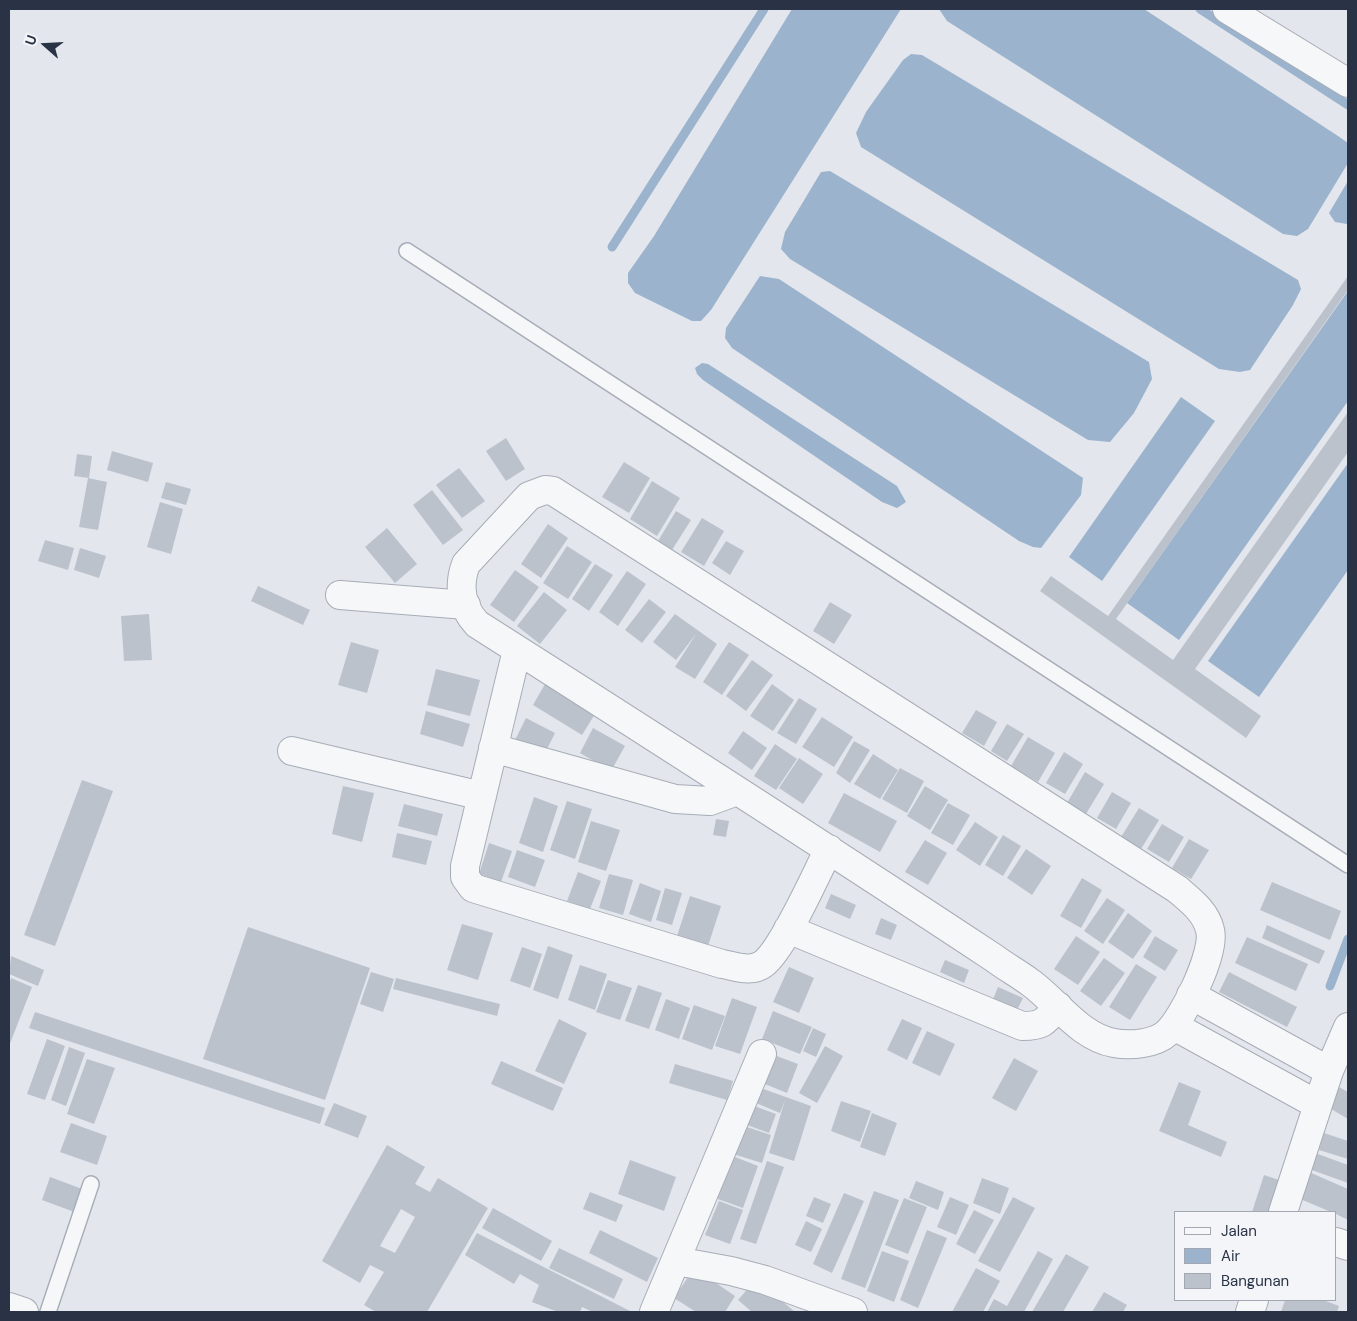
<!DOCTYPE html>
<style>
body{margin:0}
#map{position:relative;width:1357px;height:1321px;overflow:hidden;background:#e3e6ec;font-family:"DM Sans",sans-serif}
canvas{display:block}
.frame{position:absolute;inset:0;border:10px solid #293345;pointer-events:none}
.legend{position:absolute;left:1174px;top:1211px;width:162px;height:90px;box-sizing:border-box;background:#f3f5f9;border:1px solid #a2a7b1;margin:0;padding:6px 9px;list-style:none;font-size:15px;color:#293345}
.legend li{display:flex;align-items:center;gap:10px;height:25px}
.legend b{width:25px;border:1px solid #a2a7b1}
.north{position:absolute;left:20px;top:20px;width:50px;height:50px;-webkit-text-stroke:4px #f3f5f9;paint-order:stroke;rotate:289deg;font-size:14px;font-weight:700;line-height:20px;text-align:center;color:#293345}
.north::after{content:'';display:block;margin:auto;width:18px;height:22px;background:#293345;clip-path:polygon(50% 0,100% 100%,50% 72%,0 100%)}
</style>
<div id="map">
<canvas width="1357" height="1321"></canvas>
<div class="frame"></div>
<ul class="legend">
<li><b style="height:6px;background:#f6f7f9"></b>Jalan</li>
<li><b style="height:14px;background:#9cb3cd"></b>Air</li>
<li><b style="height:14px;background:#bcc2cc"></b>Bangunan</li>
</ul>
<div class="north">U</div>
</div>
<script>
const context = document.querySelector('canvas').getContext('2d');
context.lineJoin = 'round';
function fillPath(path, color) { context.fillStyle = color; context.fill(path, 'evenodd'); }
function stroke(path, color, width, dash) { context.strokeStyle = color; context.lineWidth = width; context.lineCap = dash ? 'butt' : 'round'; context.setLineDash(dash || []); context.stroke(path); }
fillPath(new Path2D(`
 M792 9H901L711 310 701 321H692L635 293 628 283V273L654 236Z
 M939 9H1144L1338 136 1348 143V163L1308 229 1297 236 1283 234 947 21Z
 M911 54 922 55 1298 280 1301 289 1293 305 1250 370 1240 372 1219 369 861 147 856 133 866 112 903 60Z
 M830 171 1149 362 1152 379 1134 413 1110 442 1088 440 790 259 781 249 785 232 821 172Z
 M1348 181V224H1347L1335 222 1329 213Z
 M760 276 779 279 1083 478 1081 495 1041 548 1033 547 1019 541 732 348 725 338 726 328Z
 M1348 291V401L1179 640 1127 603Z
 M702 363 708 364 897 486 906 502 897 508 882 502 703 380 697 374 695 368Z
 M1181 397 1215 421 1102 581 1069 557Z
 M1348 463V570L1259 697 1208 661Z`), '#9cb3cd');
stroke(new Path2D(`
 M1200 9 1348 105
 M612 247 764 9
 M1330 986 1348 939`), '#9cb3cd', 9);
fillPath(new Path2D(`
 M1348 276V290L1116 619 1173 660 1348 412V452L1195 669 1261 716 1246 738 1040 591 1051 576 1108 616Z
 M506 438 525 469 506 481 486 451Z
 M112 451 153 463 148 482 107 470Z
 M77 454 92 456 89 478 74 476Z
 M624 462 650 478 629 513 602 497Z
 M459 468 485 501 462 518 436 485Z
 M88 478 107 482 98 530 79 527Z
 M652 481 680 498 657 536 630 519Z
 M166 482 191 489 186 505 161 498Z
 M432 490 463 530 443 545 413 505Z
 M160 502 183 509 171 554 147 547Z
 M676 511 691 520 672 550 658 541Z
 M702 518 724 531 704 566 681 552Z
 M548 524 568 538 541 578 521 564Z
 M387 528 417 564 395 583 365 547Z
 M45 540 74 548 68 570 38 561Z
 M726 541 744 551 730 575 712 563Z
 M567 546 592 562 568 599 543 583Z
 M80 548 106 556 99 578 74 570Z
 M595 564 613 575 589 611 572 599Z
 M515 570 539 587 514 622 490 605Z
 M627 571 646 584 618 626 599 612Z
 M258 586 310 610 303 625 251 601Z
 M544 592 567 610 540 644 517 626Z
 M649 599 666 612 642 643 625 630Z
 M830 602 852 615 834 644 813 631Z
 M149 614 152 660 124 661 121 616Z
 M675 614 717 644 695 679 675 667 696 634 676 660 653 642Z
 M351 642 379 650 367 693 338 685Z
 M729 642 749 655 722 695 703 682Z
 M752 660 773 675 746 711 726 696Z
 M436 669 480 680 470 716 427 705Z
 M545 684 595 714 582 735 533 705Z
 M772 684 794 700 773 731 750 716Z
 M799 698 817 709 796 744 777 733Z
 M976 710 997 722 984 746 962 733Z
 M426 711 470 724 463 747 420 734Z
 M822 717 853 737 834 767 802 747Z
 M526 718 555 733 544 755 515 740Z
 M1007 724 1024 734 1007 761 991 751Z
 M593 728 625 746 611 771 580 753Z
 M743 731 767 748 752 770 728 753Z
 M1028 737 1055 753 1038 782 1011 766Z
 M854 741 870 750 850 783 836 773Z
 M775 744 797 759 776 790 754 776Z
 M1064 752 1083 764 1065 794 1046 783Z
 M873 754 898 770 880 799 854 784Z
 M799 758 823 774 803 804 779 788Z
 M900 768 924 781 907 813 882 799Z
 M1085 772 1104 784 1086 814 1067 803Z
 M82 780 113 791 55 946 24 935Z
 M343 786 374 793 362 842 332 834Z
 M925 786 948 800 930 830 907 816Z
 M1112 792 1131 803 1116 829 1097 818Z
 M844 793 897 821 880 852 828 823Z
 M534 797 558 806 543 852 519 843Z
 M567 801 592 809 575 859 550 850Z
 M948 803 970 815 953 845 931 833Z
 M404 804 443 814 437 836 398 826Z
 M1139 808 1159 820 1141 849 1121 837Z
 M716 819 729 821 726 837 713 835Z
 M591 821 620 830 606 871 578 862Z
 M975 822 998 837 980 866 956 850Z
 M1162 824 1184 837 1169 862 1147 849Z
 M397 833 432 841 426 865 392 857Z
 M1003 835 1021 846 1003 876 985 865Z
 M1189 839 1209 850 1191 879 1172 868Z
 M925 840 947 853 928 885 905 872Z
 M489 843 512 851 501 882 479 874Z
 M1026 849 1051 866 1032 895 1007 878Z
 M517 850 545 860 535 887 508 877Z
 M578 872 601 881 590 909 567 901Z
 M609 874 633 880 623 915 599 908Z
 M1082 878 1102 890 1081 928 1060 916Z
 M1272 882 1341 911 1330 940 1260 910Z
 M640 883 661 891 651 922 629 914Z
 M665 888 682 893 672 925 656 920Z
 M831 894 856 905 850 919 825 908Z
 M690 896 721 906 708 946 677 936Z
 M1107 898 1125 910 1103 944 1084 931Z
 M1128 913 1152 931 1133 959 1108 942Z
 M881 918 897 925 891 940 875 934Z
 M462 924 493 933 478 980 447 970Z
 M1267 925 1325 951 1319 964 1262 938Z
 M248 927 370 968 325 1100 203 1059Z
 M1076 936 1100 952 1078 985 1054 969Z
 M1155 936 1178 950 1165 971 1143 957Z
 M1247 937 1308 964 1296 991 1235 963Z
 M548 946 573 955 558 999 533 990Z
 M522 947 542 954 530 988 510 981Z
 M11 956 44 970 38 986 9 974Z
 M1104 958 1125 973 1101 1006 1080 991Z
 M945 960 969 970 964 983 940 972Z
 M1136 964 1157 977 1130 1020 1109 1007Z
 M580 965 607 974 595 1010 568 1000Z
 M789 967 814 978 799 1013 773 1002Z
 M371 972 394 979 383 1012 360 1004Z
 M1229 972 1297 1007 1287 1027 1219 992Z
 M11 978 32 987 9 1046V984Z
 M396 978 500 1004 497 1016 393 989Z
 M608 980 632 988 620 1020 596 1012Z
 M638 985 662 993 649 1029 625 1021Z
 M998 987 1023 998 1015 1014 991 1004Z
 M732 998 757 1007 740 1054 715 1046Z
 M666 999 690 1008 679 1039 655 1030Z
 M694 1005 725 1016 712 1050 682 1039Z
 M773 1011 812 1027 800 1054 762 1039Z
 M35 1012 325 1108 320 1124 29 1028Z
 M559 1019 587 1033 564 1084 535 1071Z
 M902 1019 922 1028 907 1060 887 1050Z
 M813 1028 826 1034 816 1057 803 1051Z
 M927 1031 955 1044 940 1076 912 1063Z
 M47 1039 65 1046 45 1100 27 1094Z
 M825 1046 843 1056 817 1103 799 1093Z
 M69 1047 85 1053 66 1106 51 1100Z
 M766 1052 798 1064 787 1093 755 1080Z
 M1014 1058 1038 1071 1016 1111 992 1098Z
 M87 1059 115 1068 94 1124 67 1114Z
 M501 1061 563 1088 553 1111 491 1084Z
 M675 1064 733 1081 727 1100 669 1083Z
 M1179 1082 1201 1091 1188 1125 1227 1142 1221 1157 1159 1131Z
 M755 1086 811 1106 794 1161 769 1153 785 1100 780 1113 749 1100Z
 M1337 1086 1348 1092V1119L1326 1106Z
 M841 1101 871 1111 860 1142 831 1131Z
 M334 1103 367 1116 358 1138 324 1125Z
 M746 1103 776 1114 769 1133 739 1122Z
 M872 1113 897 1123 885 1156 860 1147Z
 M71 1123 107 1136 97 1165 60 1152Z
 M738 1124 771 1135 762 1163 730 1153Z
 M1324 1133 1348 1141V1159L1319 1150Z
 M387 1145 425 1167 415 1184 430 1192 438 1178 488 1208 427 1312H376L364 1305 384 1272 370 1265 360 1283 322 1261ZM401 1209 415 1217 395 1253 380 1246Z
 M1315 1153 1348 1165V1183L1309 1169Z
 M730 1155 758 1166 743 1208 715 1198Z
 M630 1160 676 1177 664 1211 618 1194Z
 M767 1161 784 1167 756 1244 740 1239Z
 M1309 1172 1348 1189V1220L1336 1214V1212H1331L1298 1198Z
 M1264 1175 1288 1183 1278 1212H1252Z
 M50 1177 85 1190 77 1213 42 1200Z
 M982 1178 1009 1188 1000 1214 973 1203Z
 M916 1181 944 1192 938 1210 909 1198Z
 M874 1191 899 1200 865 1288 841 1279Z
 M590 1192 623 1205 616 1222 583 1209Z
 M844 1193 864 1201 832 1273 813 1264Z
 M814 1197 831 1204 823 1223 806 1216Z
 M950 1197 969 1205 956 1235 937 1227Z
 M1013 1197 1035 1208 1000 1272 978 1261Z
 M904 1198 927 1207 908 1254 885 1245Z
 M719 1201 743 1210 730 1244 705 1235Z
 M493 1208 552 1241 541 1261 482 1228Z
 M974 1210 994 1220 975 1254 956 1244Z
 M806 1221 822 1229 811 1252 795 1245Z
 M600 1230 658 1258 647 1282 589 1253Z
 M927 1230 947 1238 918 1308 900 1300Z
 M477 1233 632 1312H593L582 1307 580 1312H558L532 1302 539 1285 520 1274 514 1284 465 1255Z
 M559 1248 623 1279 614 1299 549 1268Z
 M882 1251 909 1261 894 1302 867 1291Z
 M1038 1251 1053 1259 1024 1312H987L994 1299 1007 1306Z
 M1066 1254 1089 1267 1063 1312H1032Z
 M694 1268 735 1296 725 1312H696L674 1298Z
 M976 1268 1000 1281 983 1312H952Z
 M756 1279 795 1312H752L738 1300Z
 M1104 1292 1127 1305 1123 1312H1092Z
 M1285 1300H1323L1339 1306 1337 1312H1281Z`), '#bcc2cc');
const service = new Path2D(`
 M407 251 1348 865
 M48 1312 91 1184`);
const minor = new Path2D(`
 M1227 9 1348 83
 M545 490 553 491 1177 889C1191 901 1206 912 1210 930 1216 952 1183 1019 1167 1033 1155 1044 1130 1046 1114 1043 1080 1037 1058 1003 1031 983 1019 974 1006 967 994 958 823 845 650 734 477 624 461 607 458 585 466 564L529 496Z
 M340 595 466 605
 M517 650 465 866V877L473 888 722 964C735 966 751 973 763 964 783 950 816 874 829 849
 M493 748 675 799 710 801 737 791
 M292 751 482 796
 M788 929 1022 1026C1043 1026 1045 1022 1058 1006
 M1191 995 1329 1071
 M1174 1026 1318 1105
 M1283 1212 1329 1071 1348 1027
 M1336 1242 1348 1246
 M676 1261 731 1271 765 1280 853 1312
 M9 1307 24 1312
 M654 1312 762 1054
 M1250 1312 1254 1300`);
stroke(service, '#a7adb7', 18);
stroke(minor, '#a7adb7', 30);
stroke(service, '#f6f7f9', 15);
stroke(minor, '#f6f7f9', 28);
</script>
